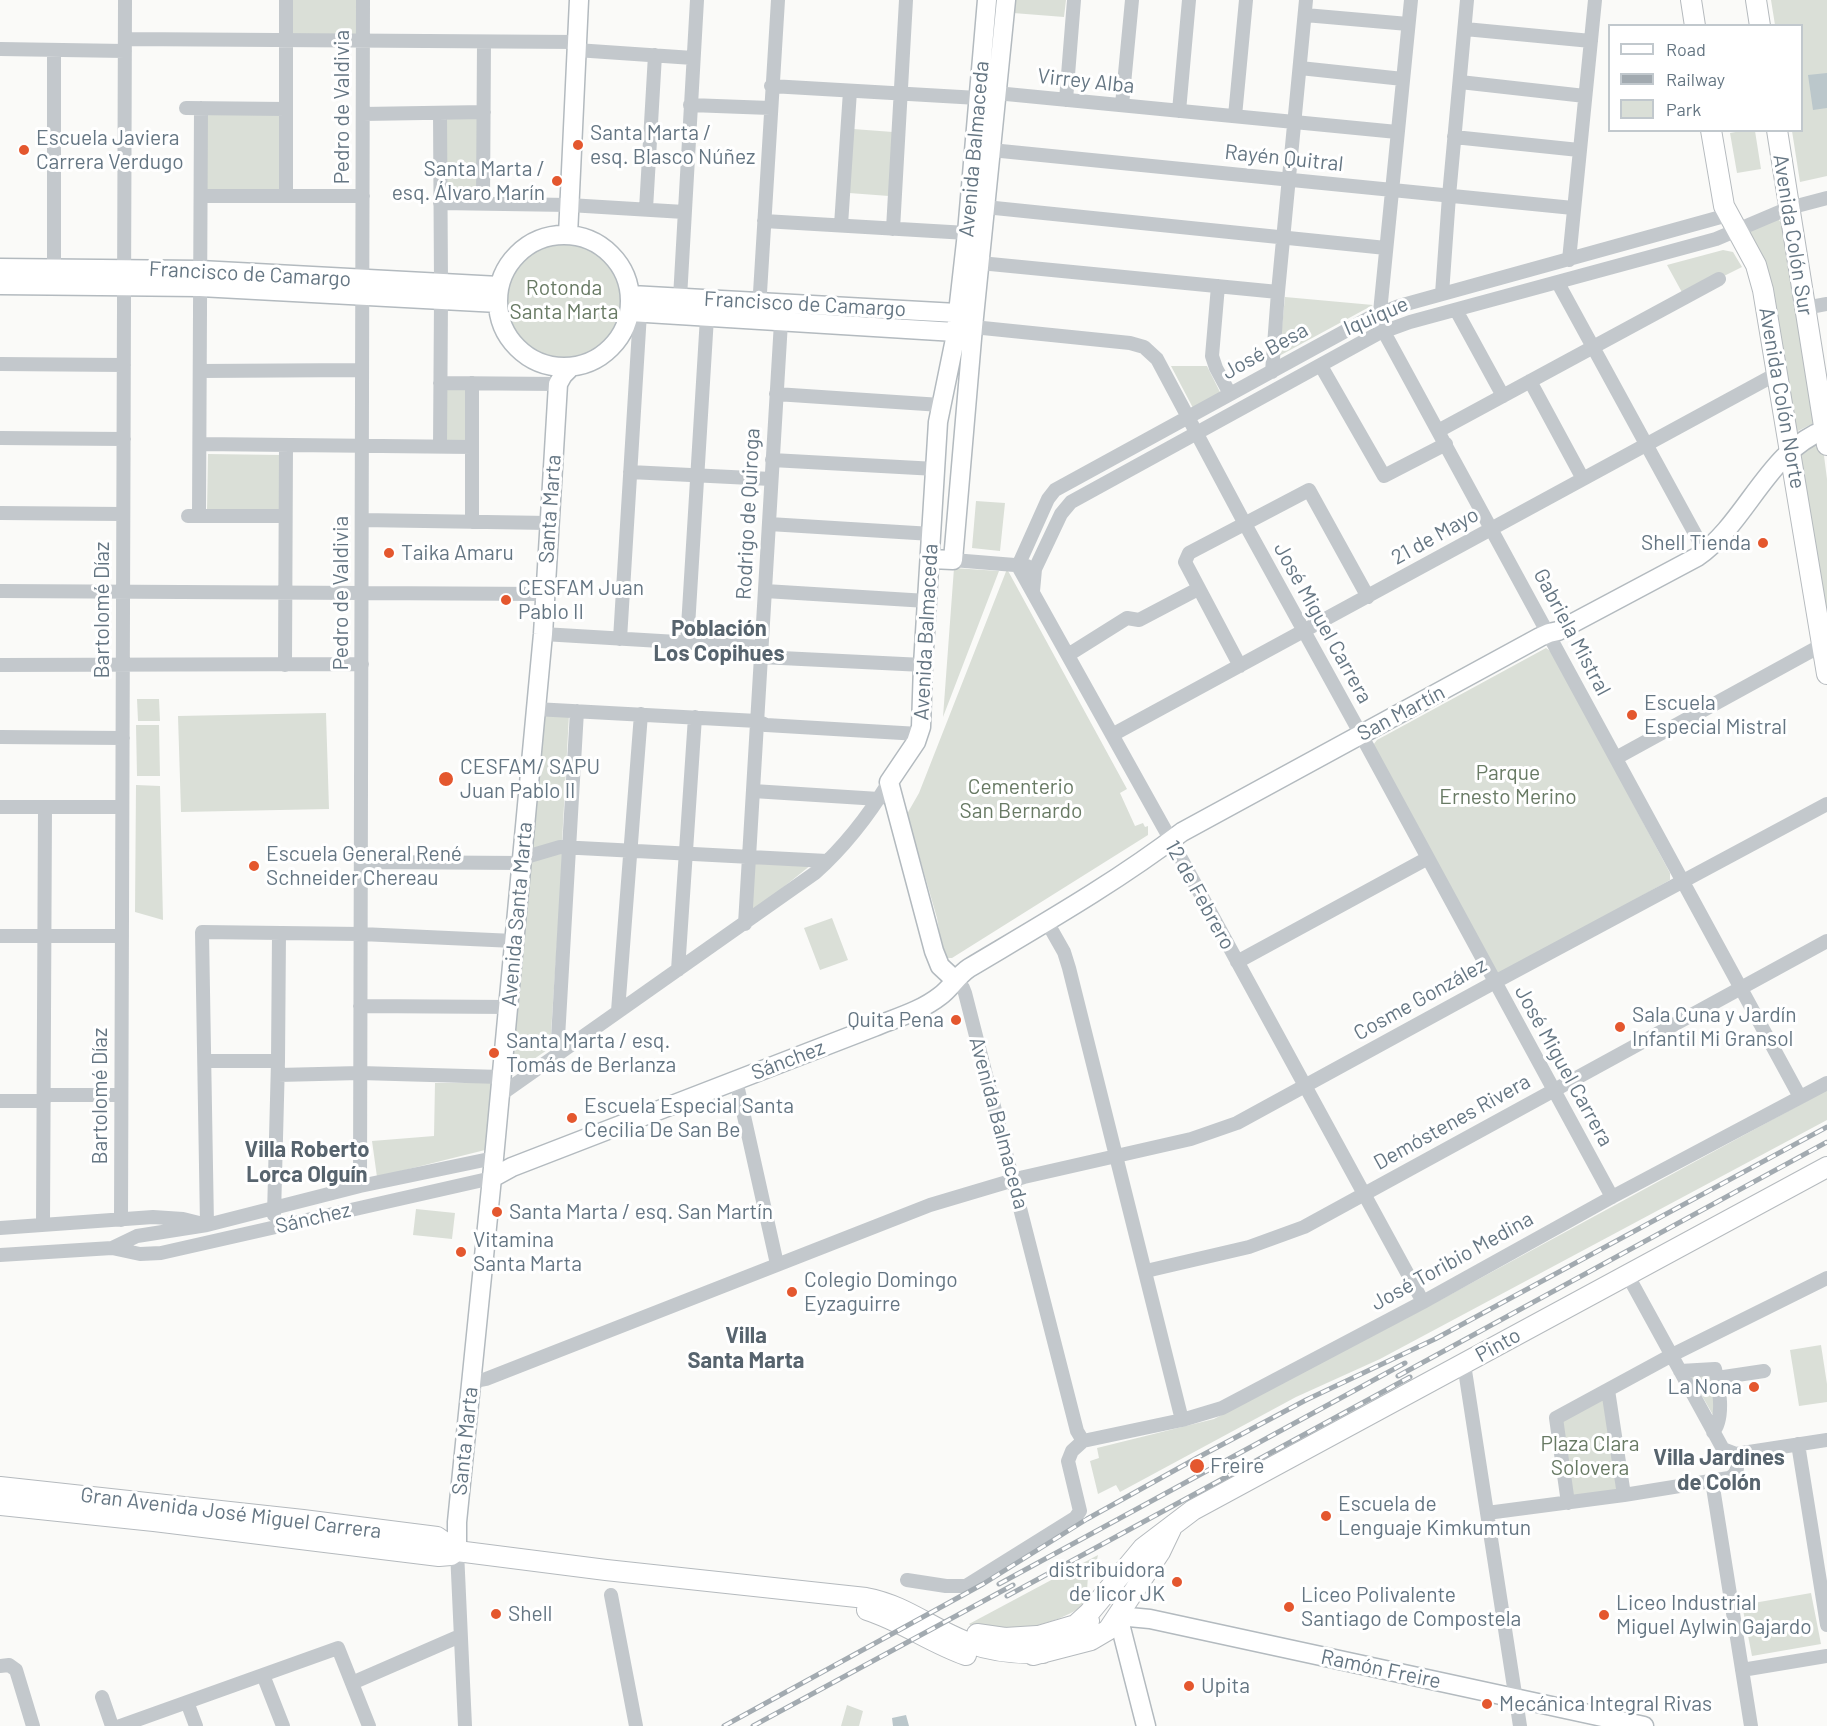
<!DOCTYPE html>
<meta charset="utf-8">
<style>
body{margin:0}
#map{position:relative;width:1827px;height:1726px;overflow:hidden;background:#fafaf8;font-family:Barlow,sans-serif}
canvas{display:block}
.legend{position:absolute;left:1608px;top:24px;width:195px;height:108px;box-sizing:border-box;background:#fff;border:2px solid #c1c8cd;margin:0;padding:8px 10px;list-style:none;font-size:18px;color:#657683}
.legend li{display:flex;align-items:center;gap:12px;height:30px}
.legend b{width:30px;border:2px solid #c1c8cd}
</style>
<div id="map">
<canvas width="1827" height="1726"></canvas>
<ul class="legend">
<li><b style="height:8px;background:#fff"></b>Road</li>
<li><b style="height:8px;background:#a2aab0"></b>Railway</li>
<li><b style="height:16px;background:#dadfd7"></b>Park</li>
</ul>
</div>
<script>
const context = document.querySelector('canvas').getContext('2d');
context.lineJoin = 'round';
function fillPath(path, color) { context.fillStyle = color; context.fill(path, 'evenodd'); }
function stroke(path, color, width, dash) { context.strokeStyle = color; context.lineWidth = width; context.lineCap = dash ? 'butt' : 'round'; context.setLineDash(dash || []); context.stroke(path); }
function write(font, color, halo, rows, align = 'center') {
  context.font = font + ' Barlow,sans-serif'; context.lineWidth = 6; context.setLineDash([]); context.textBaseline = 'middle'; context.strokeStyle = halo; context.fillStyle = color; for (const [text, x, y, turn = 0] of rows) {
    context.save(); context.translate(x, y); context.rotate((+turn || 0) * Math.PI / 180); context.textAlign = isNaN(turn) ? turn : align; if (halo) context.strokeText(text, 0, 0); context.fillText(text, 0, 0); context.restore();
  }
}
fillPath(new Path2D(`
 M293 0H359V34H293Z
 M1014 0H1066L1064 17 1013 13Z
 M1771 0H1827V176L1800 182 1792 131 1802 130V26L1775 25Z
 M207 113H279V189L207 190Z
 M446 118H478L477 196H445Z
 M853 129 893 132 889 196 849 193Z
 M1747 130 1755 131 1761 169 1737 173 1730 133Z
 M1778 219 1785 227 1818 421 1794 433 1743 234Z
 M502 300a62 62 0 1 1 124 0a62 62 0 1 1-124 0Z
 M1723 250 1733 252 1742 267 1684 296 1667 265Z
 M1285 297 1373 305 1279 356Z
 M1171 366H1207L1221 394 1193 408Z
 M444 385 468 386 466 441H444Z
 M1818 443 1823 448 1827 479V636L1801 460 1803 451Z
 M208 454 282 455 281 511 207 510Z
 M976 501 1005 503 1000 551 972 548Z
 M954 568 999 571 943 717Z
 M1007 569 1127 789 1120 793 1135 826 1143 823 1145 827 1148 826V835L952 958H946L943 954 937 918 907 814 919 793Z
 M1546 648 1553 653 1670 873V880L1504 973H1496L1373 745 1377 740Z
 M137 699H159L160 721H138Z
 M326 713 329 809 181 812 178 716Z
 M542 713 569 715 562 842 529 850Z
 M136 725H159L160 776H137Z
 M136 785 160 786 163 920 135 912Z
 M563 853 550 1048 508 1077 524 863Z
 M754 863 811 865 750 914Z
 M832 918 848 960 820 970 804 928Z
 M435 1083H493L485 1150 377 1177 372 1141 434 1136Z
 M1827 1090V1120L1380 1359 1296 1397 1120 1492 1116 1485 1098 1494 1090 1461 1099 1458 1097 1448 1214 1419 1418 1312Z
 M416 1209 455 1213 452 1239 413 1235Z
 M1821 1345 1827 1384V1402L1799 1406 1790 1350Z
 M1690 1375 1711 1377 1717 1422Z
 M1608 1396 1623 1490 1569 1498 1557 1423Z
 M1098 1555 1095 1568 1088 1575 1087 1591 1092 1594C1083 1615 1037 1627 1016 1629 1003 1631 987 1628 973 1627L969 1624Z
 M1811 1593 1821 1644 1752 1656 1742 1605Z
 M847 1705 863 1711 859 1726H841Z`), '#dadfd7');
fillPath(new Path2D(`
 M1827 73V108L1813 110 1808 75Z
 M906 1715 909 1726H893L892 1718Z`), '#bbc7cb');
const secondary = new Path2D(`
 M498 301a66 66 0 1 1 132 0a66 66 0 1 1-132 0Z
 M568 235 579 0
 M0 268 200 270 499 286
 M0 285 200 287 498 303
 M631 295 957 313 965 320
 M630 312 955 332 966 329
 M930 559 953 560 973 327 1006 0
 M955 980 940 966 934 951 889 782 916 742 921 727 923 665 938 422 955 339 967 233 987 0
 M492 1178 512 1167 874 1027C896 1018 921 1011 940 996 951 988 957 976 969 968 1041 925 1115 883 1182 832L1540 637 1549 633 1558 631 1697 557C1747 523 1768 449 1827 429
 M457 1551V1522L494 1158 543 634 558 384 563 375 571 367
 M1146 1726 1118 1616 1150 1619 1644 1726`);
const primary = new Path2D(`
 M1691 0 1695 26
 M1756 0 1760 26
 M1711 130 1724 206 1756 265 1763 290 1827 674
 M1777 130 1827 445
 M0 1487 303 1520 437 1537 457 1551 606 1570 866 1598C905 1605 933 1630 969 1643 994 1652 1017 1654 1043 1653
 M0 1505 154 1521 439 1556 451 1555 457 1551
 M867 1610C902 1621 931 1643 966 1655
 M1078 1623 1089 1613 1143 1548 1193 1510 1827 1167
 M977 1634 1005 1638 1037 1636
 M1025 1640 1089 1621
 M1033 1655 1091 1640 1108 1630 1160 1552 1171 1529`);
stroke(secondary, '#b3babf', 21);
stroke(primary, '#b5babe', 22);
stroke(new Path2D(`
 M1411 0 1381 302 1380 313 1384 332 1800 1097
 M1305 15 1408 24
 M1465 29 1591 41
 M125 39 577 42
 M0 49 125 51
 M576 50 693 58
 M1300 68 1403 79
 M1460 82 1585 96
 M771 86 978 98 996 93 1397 132
 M1066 100 1074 0
 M690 105 770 108
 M1122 105 1132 0
 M186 108 286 109
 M1179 111 1189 0
 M440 113 441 283
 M363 114 484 112
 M1235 116 1246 0
 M1454 137 1579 150
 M991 150 1573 208
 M201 196H363
 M286 196V0
 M440 203 569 205 684 212
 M483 203 484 42
 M985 207 1386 248
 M646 209 655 55
 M764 221 967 233
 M841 225 850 91
 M893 229 906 0
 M1569 260 1595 0
 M980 263 1278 292
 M54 268V50
 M1558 283 1705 552
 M1218 286 1212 356 1216 368 1230 394
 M1442 294 1449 196 1467 0
 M680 298 697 0
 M1805 308 1827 304
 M759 309 778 0
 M1456 310 1503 396
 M973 327 1130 343 1144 347 1157 359 1245 524 1353 720 1612 1197
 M0 364 124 365
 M1321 366 1384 476 1446 444
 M200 371 362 370
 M1272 372 1278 292 1306 0
 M1530 381 1583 479
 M440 383 558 384
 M776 394 941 405
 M1438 431 1719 279
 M0 438 124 439
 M200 444 472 447
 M440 446 441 300
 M772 460 936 469
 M630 472 771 479
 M0 513 123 514
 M188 516H285
 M199 516 201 108
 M362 520 549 523
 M472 522V383
 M769 524 932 534
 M953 560 1027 566
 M1018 566 1183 862 1423 1302
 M1018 566 1048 499 1055 490 1371 317 1399 306 1728 215
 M0 591 545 594
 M765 591 927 601
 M1033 591 1035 569 1061 514 1071 502 1377 334 1410 322 1716 239 1789 208 1827 198
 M543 634 761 647
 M620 639 640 313
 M687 643 707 317
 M1068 655 1127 618 1139 620 1198 589
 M761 657 923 665
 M0 665 362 664
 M285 665 286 445
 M1240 666 1185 562 1189 553 1309 490 1368 597
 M535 709 757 721 766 725 919 734
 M1112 735 1778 373
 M0 737 123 738
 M1616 758 1822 645
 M753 791 879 799
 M0 807H122
 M361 862 522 863 526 857 560 847 827 861
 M1047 922 1064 952 1069 968 1182 1420
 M745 924 781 322
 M0 936H122
 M1237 962 1428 858
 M678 970 695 717
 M955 980 963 988 965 993 1077 1431 1083 1441
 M360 1006 508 1007
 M618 1011 641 714
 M557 1055 577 711
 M205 1061H278
 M278 1075 360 1073 501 1077
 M736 1080 777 1264
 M44 1095H121
 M500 1095 815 873C844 847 869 815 889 782
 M0 1101H44
 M360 1186 363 0
 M274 1215 278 1061 279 933
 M121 1220 125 0
 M43 1225 45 807
 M0 1228 153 1217 183 1219 207 1225 202 932 361 934 514 941
 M112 1248 137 1236 207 1225 360 1186 494 1158
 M0 1255 112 1248 140 1254 161 1253 492 1178
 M1146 1271 1249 1247 1304 1227 1827 941
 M1627 1274 1723 1449 1736 1454 1827 1440
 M1464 1364 1520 1726
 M1680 1371 1715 1369C1719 1385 1725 1419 1713 1432
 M1717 1378 1764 1371
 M471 1382 486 1379 930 1205 1024 1177 1191 1139 1237 1123 1495 982 1827 804
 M1608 1390 1624 1495
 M1083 1441 1182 1420 1222 1408 1423 1302 1612 1197 1827 1083
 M1798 1444 1827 1625
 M1712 1481 1751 1726
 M1568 1503 1556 1418 1672 1355 1827 1278
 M1487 1513 1624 1495 1729 1478C1740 1473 1737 1464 1736 1454
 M457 1551 465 1726
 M907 1580 946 1586H966L1075 1518 1080 1511 1068 1461 1072 1451 1083 1441
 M611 1595 636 1726
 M0 1666 9 1665 16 1670 33 1726
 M1742 1670 1827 1656
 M263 1675 283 1726
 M352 1683 460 1636
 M102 1697 112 1726
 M187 1702 196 1726
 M120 1726 338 1648 369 1726`), '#c3c8cc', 14);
stroke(secondary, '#fff', 18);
stroke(primary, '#fff', 20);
const rail = new Path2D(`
 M1398 1376 1827 1142
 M999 1584 1405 1363
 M1007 1596 1410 1377
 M724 1726 983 1584 1087 1519 1195 1459 1306 1400 1435 1339 1827 1127
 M753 1726 1013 1585`);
stroke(rail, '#a2aab0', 5);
stroke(rail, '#fff', 3, [9]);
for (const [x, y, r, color] of [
 [578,145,6,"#e4572e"],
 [24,150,6,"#e4572e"],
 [557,181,6,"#e4572e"],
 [1763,543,6,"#e4572e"],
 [389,553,6,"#e4572e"],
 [506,600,6,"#e4572e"],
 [1632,715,6,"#e4572e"],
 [446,779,8,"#e4572e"],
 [254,866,6,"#e4572e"],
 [956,1020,6,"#e4572e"],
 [1620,1027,6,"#e4572e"],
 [494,1053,6,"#e4572e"],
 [572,1118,6,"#e4572e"],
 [497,1212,6,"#e4572e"],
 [461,1252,6,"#e4572e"],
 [792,1292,6,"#e4572e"],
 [1754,1387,6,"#e4572e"],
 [1197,1466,8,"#e4572e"],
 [1326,1516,6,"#e4572e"],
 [1177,1582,6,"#e4572e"],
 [1289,1607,6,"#e4572e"],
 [496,1614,6,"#e4572e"],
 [1604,1615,6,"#e4572e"],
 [1189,1686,6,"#e4572e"],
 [1487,1704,6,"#e4572e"]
]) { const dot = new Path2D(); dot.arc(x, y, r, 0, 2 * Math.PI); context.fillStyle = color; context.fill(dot); stroke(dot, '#fff', 2); }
write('21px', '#657683', '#fff', [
 ["Virrey Alba",1086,81,6],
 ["Pedro de Valdivia",342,107,-90],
 ["Avenida Balmaceda",974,149,-85],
 ["Rayén Quitral",1284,158,6],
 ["Avenida Colón Sur",1793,235,81],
 ["Francisco de Camargo",250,274,3],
 ["Francisco de Camargo",805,304,3],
 ["Iquique",1376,316,-23],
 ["José Besa",1265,351,-29],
 ["Avenida Colón Norte",1782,398,80],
 ["Santa Marta",550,509,-86],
 ["Rodrigo de Quiroga",748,514,-87],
 ["21 de Mayo",1435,536,-29],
 ["Pedro de Valdivia",341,593,-90],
 ["Bartolomé Díaz",102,610,-90],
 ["José Miguel Carrera",1323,623,61],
 ["Avenida Balmaceda",926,632,-87],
 ["Gabriela Mistral",1572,632,62],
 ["San Martín",1401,713,-28],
 ["12 de Febrero",1200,895,61],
 ["Avenida Santa Marta",517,914,-85],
 ["Cosme González",1420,999,-29],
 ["Sánchez",788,1060,-21],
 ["José Miguel Carrera",1564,1066,61],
 ["Bartolomé Díaz",100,1096,-90],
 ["Demóstenes Rivera",1452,1122,-29],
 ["Avenida Balmaceda",999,1123,75],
 ["Sánchez",313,1218,-13],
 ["José Toribio Medina",1452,1261,-29],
 ["Pinto",1498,1345,-29],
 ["Santa Marta",465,1441,-84],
 ["Gran Avenida José Miguel Carrera",231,1513,7],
 ["Ramón Freire",1381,1669,12]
]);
write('21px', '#657683', '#fff', [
 ["Santa Marta /",590,133],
 ["esq. Blasco Núñez",590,157],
 ["Escuela Javiera",36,138],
 ["Carrera Verdugo",36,162],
 ["Santa Marta /",545,169,"right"],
 ["esq. Álvaro Marín",545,193,"right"],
 ["Shell Tienda",1751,543,"right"],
 ["Taika Amaru",401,553],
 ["CESFAM Juan",518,588],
 ["Pablo II",518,612],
 ["Escuela",1644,703],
 ["Especial Mistral",1644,727],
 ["CESFAM/ SAPU",460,767],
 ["Juan Pablo II",460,791],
 ["Escuela General René",266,854],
 ["Schneider Chereau",266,878],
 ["Sala Cuna y Jardín",1632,1015],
 ["Infantil Mi Gransol",1632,1039],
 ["Quita Pena",944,1020,"right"],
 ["Santa Marta / esq.",506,1041],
 ["Tomás de Berlanza",506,1065],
 ["Escuela Especial Santa",584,1106],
 ["Cecilia De San Be",584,1130],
 ["Santa Marta / esq. San Martín",509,1212],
 ["Vitamina",473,1240],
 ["Santa Marta",473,1264],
 ["Colegio Domingo",804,1280],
 ["Eyzaguirre",804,1304],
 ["La Nona",1742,1387,"right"],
 ["Freire",1210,1466],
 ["Escuela de",1338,1504],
 ["Lenguaje Kimkumtun",1338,1528],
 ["distribuidora",1165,1570,"right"],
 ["de licor JK",1165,1594,"right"],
 ["Liceo Polivalente",1301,1595],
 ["Santiago de Compostela",1301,1619],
 ["Liceo Industrial",1616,1603],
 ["Miguel Aylwin Gajardo",1616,1627],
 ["Shell",508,1614],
 ["Upita",1201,1686],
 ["Mecánica Integral Rivas",1499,1704]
], 'left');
write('21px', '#687a64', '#fff', [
 ["Rotonda",564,288],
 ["Santa Marta",564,312],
 ["Parque",1508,773],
 ["Ernesto Merino",1508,797],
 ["Cementerio",1021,787],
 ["San Bernardo",1021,811],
 ["Plaza Clara",1590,1444],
 ["Solovera",1590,1468]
]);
write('bold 22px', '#57646e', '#fff', [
 ["Población",719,629],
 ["Los Copihues",719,654],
 ["Villa Roberto",307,1150],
 ["Lorca Olguín",307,1175],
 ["Villa",746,1336],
 ["Santa Marta",746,1361],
 ["Villa Jardines",1719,1458],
 ["de Colón",1719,1483]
]);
</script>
